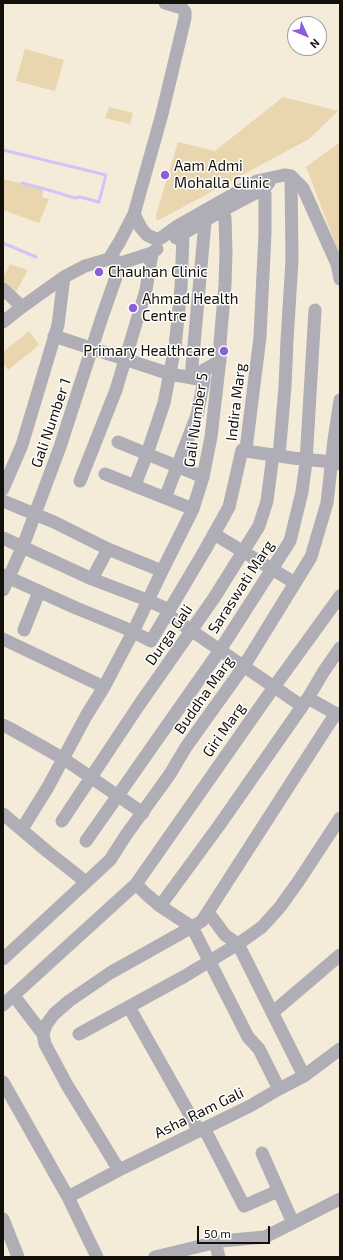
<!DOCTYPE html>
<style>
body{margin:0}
#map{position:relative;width:343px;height:1260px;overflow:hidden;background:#f4ebd8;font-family:"Exo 2",sans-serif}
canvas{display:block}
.frame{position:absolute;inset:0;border:4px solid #131009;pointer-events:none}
.north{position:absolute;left:287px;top:16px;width:40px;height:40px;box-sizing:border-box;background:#fff;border:1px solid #a19f9d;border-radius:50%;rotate:134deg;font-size:11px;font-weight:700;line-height:16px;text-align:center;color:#131009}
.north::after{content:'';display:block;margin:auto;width:14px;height:18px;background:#8c5dd6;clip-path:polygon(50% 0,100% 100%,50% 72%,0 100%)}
.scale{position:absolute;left:197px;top:1226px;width:73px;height:18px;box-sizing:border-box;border:2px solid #131009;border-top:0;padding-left:5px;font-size:12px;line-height:14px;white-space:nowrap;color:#131009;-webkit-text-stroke:3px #fff;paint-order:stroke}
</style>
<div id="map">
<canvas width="343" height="1260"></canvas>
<div class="frame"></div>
<div class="north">N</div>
<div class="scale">50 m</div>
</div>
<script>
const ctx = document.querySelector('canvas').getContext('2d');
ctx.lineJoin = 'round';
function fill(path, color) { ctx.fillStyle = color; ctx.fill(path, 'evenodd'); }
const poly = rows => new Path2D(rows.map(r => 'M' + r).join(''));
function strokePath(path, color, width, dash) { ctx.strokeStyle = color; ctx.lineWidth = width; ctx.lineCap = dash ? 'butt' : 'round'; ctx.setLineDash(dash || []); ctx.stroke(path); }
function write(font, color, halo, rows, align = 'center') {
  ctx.font = font + ' "Exo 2",sans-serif'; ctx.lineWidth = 3; ctx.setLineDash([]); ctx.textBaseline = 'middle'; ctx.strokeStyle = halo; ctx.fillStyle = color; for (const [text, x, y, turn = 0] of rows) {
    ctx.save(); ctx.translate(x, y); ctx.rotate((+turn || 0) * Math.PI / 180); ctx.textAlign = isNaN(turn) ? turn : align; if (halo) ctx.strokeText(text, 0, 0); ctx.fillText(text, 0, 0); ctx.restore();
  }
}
const green = poly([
 [25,49,64,60,55,91,16,81],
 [283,97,338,111,309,139,157,221,156,215,178,142,215,151],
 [109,107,133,113,130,124,105,118],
 [340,142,340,256,306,167],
 [3,179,44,189,42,197,49,199,39,223,3,210],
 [10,264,28,270,16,292,3,281,3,278],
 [29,331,39,345,8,370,3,363,3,352]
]);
const stream = poly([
 [3,150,106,175,99,202,80,197,75,198,45,189,22,183],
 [3,243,36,257]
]);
const minor = poly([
 [134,214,141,228,147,235,156,239,161,238,176,227,257,181,284,175,291,176,303,188,337,264,340,279],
 [176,238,223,210,263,189,269,183],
 [109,259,120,241,134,214,162,114,185,18,185,12,182,8,165,3],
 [114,260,121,263,152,253,157,249],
 [3,289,22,307],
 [3,322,22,307,64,277,85,266,109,259],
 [54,336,170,374,204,380],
 [191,378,205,222],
 [118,442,203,477],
 [246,451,293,458,332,462,340,464],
 [279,456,285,387,287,341,292,260,291,176],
 [105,474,193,509],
 [80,481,116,390,146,290,152,253],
 [135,485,147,454,164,403,175,347,181,288,183,235],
 [3,489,22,445,58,325,64,277],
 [165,498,197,415,204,380,204,370,220,361],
 [3,501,54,522,108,549,162,571],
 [214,534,295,583],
 [3,538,92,579,147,600,169,610],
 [3,575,76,608,125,628,151,641,205,550,229,507,242,450,246,451,246,449,260,337,265,233,265,194,263,189],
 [92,579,108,549],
 [3,590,23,546,60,447,102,317,121,263],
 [167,614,302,706],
 [24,630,39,592],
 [3,639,104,687],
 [308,698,324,671,340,648],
 [3,725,11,729,64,759,143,813],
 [3,814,48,852,86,882],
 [62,821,139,705,214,598,259,526,267,501,273,455],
 [22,829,48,787,86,716,104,687,133,632,162,571,193,509,203,477,211,437,221,350,220,343,225,285,226,251,225,218,220,202],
 [86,841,220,650,290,541,302,492,306,462,315,310],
 [136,884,146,894,160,906,192,927,248,1037,259,1049,279,1089],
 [160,906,218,827,308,698,340,716],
 [208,912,225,935,238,944,304,1076],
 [3,959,110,860,126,835,170,774,186,747,244,666,311,557,327,503,334,440,340,400],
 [14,996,43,1034],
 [3,1005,136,884,274,687,340,596],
 [129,1007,199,1131],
 [272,1013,340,955],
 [79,1034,185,976,238,944,262,927,280,907,298,882,340,818],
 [3,1082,68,1197,97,1257],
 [204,1128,244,1206,278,1191],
 [262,1153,293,1223],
 [119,1170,67,1085,45,1044,43,1034,46,1025,54,1014,69,1001,110,973,192,927,202,921,336,713],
 [68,1197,119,1170,250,1106,279,1089,304,1076,340,1049],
 [3,1219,18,1257],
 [215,1242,219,1257],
 [155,1257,221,1241,265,1237,340,1199]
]);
const markers = [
 [165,175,5,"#8c5dd6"],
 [99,272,5,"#8c5dd6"],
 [133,308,5,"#8c5dd6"],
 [224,351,5,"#8c5dd6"]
];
const poiNames = [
 ["Aam Admi",174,166],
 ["Mohalla Clinic",174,183],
 ["Chauhan Clinic",108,272],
 ["Ahmad Health",142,299],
 ["Centre",142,316],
 ["Primary Healthcare",215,351,"right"]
];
const streetNames = [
 ["Indira Marg",236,402,-83],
 ["Gali Number 5",196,420,-82],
 ["Gali Number 1",51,423,-71],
 ["Saraswati Marg",241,587,-57],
 ["Durga Gali",169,635,-55],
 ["Buddha Marg",204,695,-55],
 ["Giri Marg",224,730,-55],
 ["Asha Ram Gali",199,1113,-26]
];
fill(green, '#e9d5ae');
strokePath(stream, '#d3c4f7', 3);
strokePath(minor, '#afadb5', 13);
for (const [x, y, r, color] of markers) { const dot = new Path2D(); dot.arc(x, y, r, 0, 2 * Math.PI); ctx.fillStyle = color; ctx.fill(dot); strokePath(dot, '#fff', 1.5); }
write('15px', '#131009', '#fff', poiNames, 'left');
write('15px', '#131009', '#fff', streetNames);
</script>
